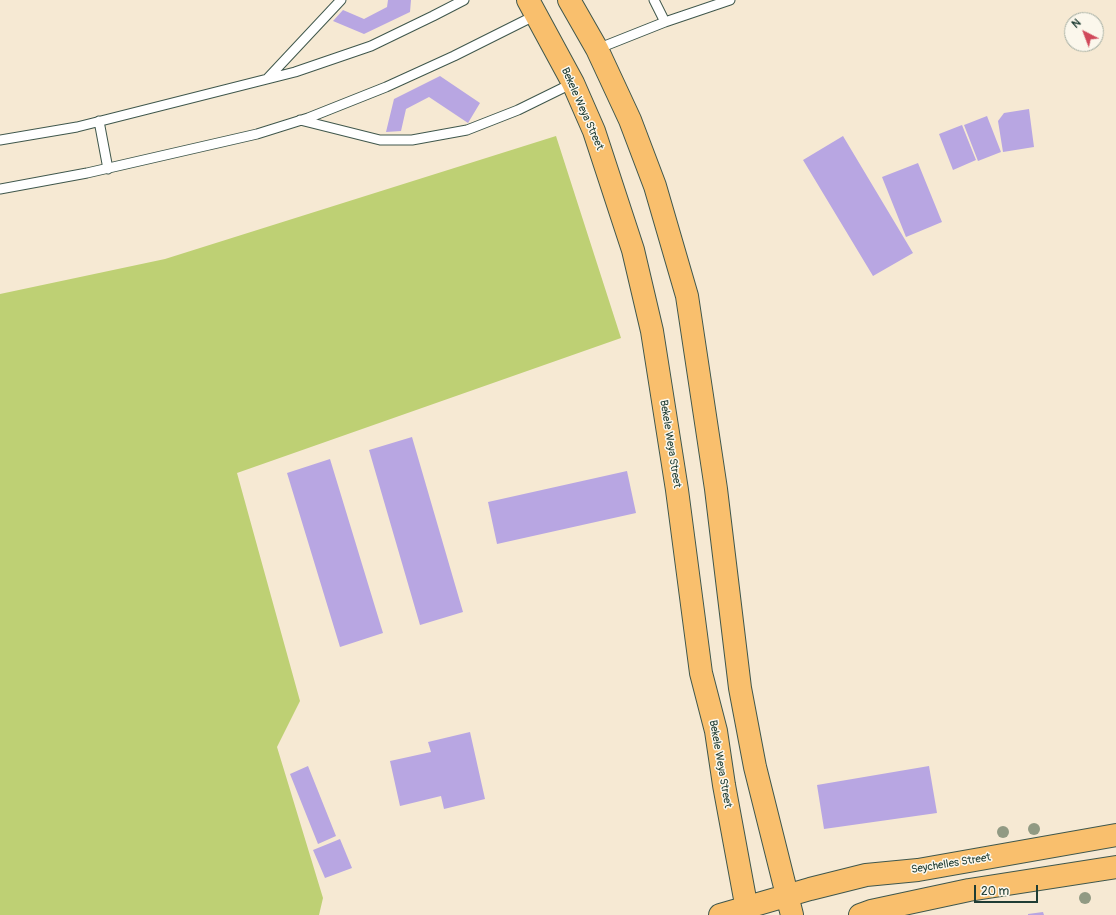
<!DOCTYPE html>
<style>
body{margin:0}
#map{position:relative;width:1116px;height:915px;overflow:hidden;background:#f6e9d3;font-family:Pangolin,sans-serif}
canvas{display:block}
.north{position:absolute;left:1064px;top:12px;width:40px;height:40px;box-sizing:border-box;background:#fbf7ec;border:1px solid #a3ada2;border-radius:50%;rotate:318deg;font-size:11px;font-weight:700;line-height:16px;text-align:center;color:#1f3d34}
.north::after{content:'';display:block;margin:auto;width:14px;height:18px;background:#d1495b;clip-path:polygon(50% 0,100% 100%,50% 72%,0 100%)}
.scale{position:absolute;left:974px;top:885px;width:64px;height:18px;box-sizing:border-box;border:2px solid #1f3d34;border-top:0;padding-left:5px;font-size:12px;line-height:14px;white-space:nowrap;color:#1f3d34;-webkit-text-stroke:3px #fbf7ec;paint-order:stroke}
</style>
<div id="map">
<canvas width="1116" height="915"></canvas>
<div class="north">N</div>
<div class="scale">20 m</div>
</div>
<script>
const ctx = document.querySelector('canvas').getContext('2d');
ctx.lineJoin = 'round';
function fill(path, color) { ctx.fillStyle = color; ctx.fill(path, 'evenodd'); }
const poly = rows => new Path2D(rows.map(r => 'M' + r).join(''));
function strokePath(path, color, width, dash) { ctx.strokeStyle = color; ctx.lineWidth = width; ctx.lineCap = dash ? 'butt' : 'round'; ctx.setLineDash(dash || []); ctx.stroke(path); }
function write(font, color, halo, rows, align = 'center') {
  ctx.font = font + ' Pangolin,sans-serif'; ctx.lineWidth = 3; ctx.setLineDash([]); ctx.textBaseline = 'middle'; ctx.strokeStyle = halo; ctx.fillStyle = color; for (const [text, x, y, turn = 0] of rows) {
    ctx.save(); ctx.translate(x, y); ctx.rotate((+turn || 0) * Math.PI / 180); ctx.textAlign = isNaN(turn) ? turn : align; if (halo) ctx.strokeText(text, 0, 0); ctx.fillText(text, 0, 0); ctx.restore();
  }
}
const green = poly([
 [556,136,621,338,237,473,300,701,277,747,323,898,319,915,0,915,0,294,165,259]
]);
const building = poly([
 [388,0,411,0,410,12,364,34,333,21,343,10,364,19,387,7],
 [440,76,480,103,468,123,429,97,406,109,401,131,386,132,394,99],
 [1029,109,1034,147,1003,152,998,121,1004,113],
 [987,116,1001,152,978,161,964,125],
 [962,125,976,160,953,170,939,134],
 [843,136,913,253,873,276,803,160],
 [918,163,942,222,906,237,882,177],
 [412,437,463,612,420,625,369,450],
 [330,459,383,633,340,647,287,473],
 [627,471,636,513,497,544,488,502],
 [470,732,485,799,444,809,441,796,400,806,390,761,431,752,428,742],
 [308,766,336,836,318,844,290,774],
 [929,766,937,813,824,829,817,785],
 [340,839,352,868,325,878,313,850],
 [1043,912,1044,915,1028,915,1028,914]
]);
const service = poly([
 [665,22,730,0],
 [597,49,665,22,654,0],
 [267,79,341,0],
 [300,120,380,140,412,140,467,130,518,110,573,83],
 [99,121,108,169],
 [0,140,77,127,295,72,371,46,433,16,464,0],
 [0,189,87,173,257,134,308,118,386,87,454,56,536,15]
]);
const primary = poly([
 [528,0,573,83,594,131,633,250,652,331,677,490,701,673,716,731,724,785,748,915],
 [569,0,597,49,630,120,655,186,687,296,716,489,740,688,755,767,792,915],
 [720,915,810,889,866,875,918,870,1116,835],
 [860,915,871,911,969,890,1116,867]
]);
const trees = [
 [1034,829],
 [1003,832],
 [1085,898]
];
const streetNames = [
 ["Bekele Weya Street",582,109,66],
 ["Bekele Weya Street",670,444,81],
 ["Bekele Weya Street",720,764,80],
 ["Seychelles Street",951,864,-9]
];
fill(green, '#bed074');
fill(building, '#b8a6e2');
strokePath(service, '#3f574c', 11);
strokePath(primary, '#3f574c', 24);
strokePath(service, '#fff', 9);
strokePath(primary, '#f9bf6d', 22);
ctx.fillStyle = '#919a83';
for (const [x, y] of trees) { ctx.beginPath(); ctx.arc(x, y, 6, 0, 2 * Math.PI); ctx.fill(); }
write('11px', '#1f3d34', '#fbf7ec', streetNames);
</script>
